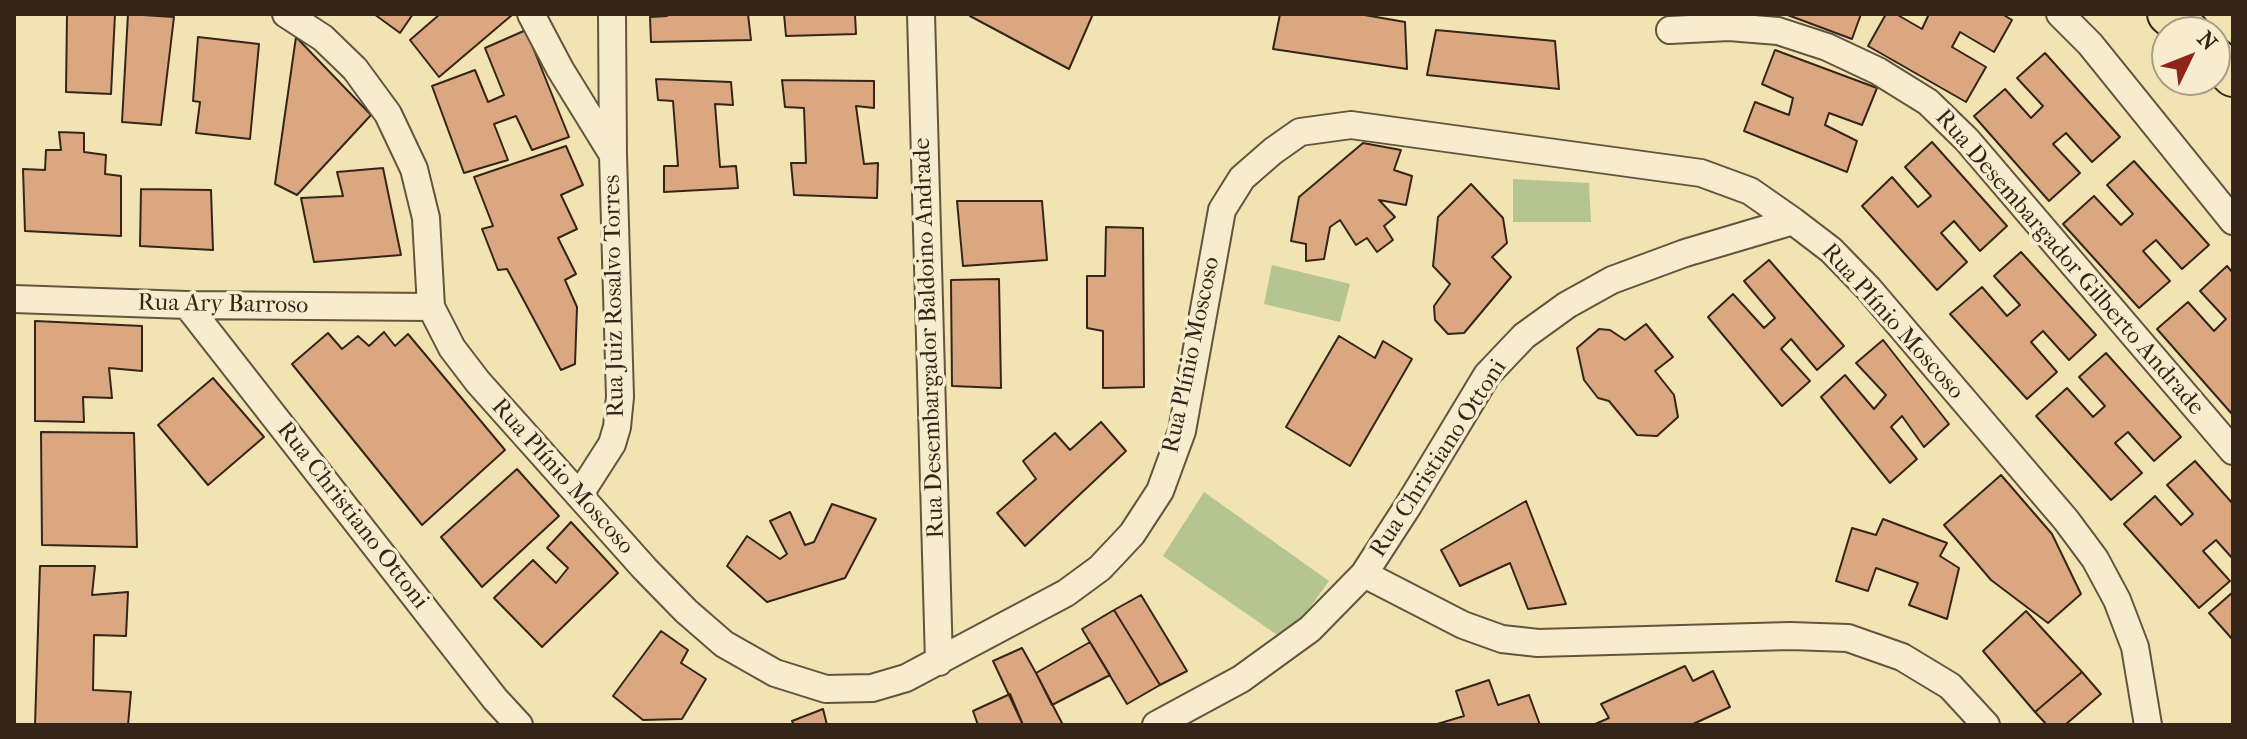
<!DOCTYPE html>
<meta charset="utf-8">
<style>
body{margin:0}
#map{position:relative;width:2247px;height:739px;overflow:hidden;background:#f2e3b3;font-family:"IM FELL French Canon",serif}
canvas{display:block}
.frame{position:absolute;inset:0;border:16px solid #352518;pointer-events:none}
.north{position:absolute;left:2151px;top:16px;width:80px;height:80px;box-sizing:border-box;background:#f7edce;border:2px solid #a99d85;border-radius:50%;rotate:47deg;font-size:22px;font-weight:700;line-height:32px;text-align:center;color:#352518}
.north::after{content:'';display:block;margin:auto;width:28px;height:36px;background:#8f2418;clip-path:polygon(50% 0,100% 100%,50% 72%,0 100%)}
</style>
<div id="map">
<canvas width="2247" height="739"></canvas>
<div class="frame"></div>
<div class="north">N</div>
</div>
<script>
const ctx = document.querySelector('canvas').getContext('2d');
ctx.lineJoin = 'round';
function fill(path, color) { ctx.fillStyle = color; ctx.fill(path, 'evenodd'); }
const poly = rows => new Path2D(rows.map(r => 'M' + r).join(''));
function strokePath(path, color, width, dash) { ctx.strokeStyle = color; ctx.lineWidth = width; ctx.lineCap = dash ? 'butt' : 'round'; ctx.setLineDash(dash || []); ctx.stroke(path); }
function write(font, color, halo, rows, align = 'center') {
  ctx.font = font + ' "IM FELL French Canon",serif'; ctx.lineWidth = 7; ctx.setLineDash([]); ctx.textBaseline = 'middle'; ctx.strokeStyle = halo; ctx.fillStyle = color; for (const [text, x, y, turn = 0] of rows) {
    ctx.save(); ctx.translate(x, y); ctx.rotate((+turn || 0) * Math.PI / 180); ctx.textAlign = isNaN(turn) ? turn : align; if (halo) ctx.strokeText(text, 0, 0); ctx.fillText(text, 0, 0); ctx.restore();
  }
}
const green = poly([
 [1513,179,1589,183,1591,222,1513,222],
 [1272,265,1350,284,1340,322,1264,304],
 [1204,492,1329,581,1286,641,1163,556]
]);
const building = poly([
 [67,14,115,14,111,94,66,92,67,14],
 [128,14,174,17,161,125,122,122,128,14],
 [374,14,413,14,400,33,374,14],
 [440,14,511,14,512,15,439,77,410,40,440,14],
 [667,14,748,14,751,40,651,42,650,17,667,16,667,14],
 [784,14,855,14,856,34,786,36,784,14],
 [971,14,1093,14,1069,69,970,16,971,14],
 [1280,14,1359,14,1405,22,1407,69,1273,49,1280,14],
 [1785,14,1861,14,1852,39,1785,14],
 [1886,14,1896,14,1922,29,1929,14,2002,14,2012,20,1994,52,1960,32,1952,47,1986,67,1966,102,1868,46,1886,14],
 [526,30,569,137,532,150,516,116,494,124,508,160,464,173,432,86,475,70,488,102,504,95,485,48,526,30],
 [1436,30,1555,41,1559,89,1427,75,1436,30],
 [198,37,259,44,250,139,196,133,200,102,193,101,198,37],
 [296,37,371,115,297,195,275,184,296,37],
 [1775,50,1877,88,1862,125,1829,113,1825,125,1857,141,1847,172,1744,131,1755,102,1789,115,1793,98,1762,84,1775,50],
 [2045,53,2120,137,2092,162,2066,133,2053,144,2080,173,2049,201,1974,116,2005,89,2031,118,2043,106,2017,78,2045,53],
 [656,79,731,82,733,105,715,104,720,167,736,166,738,188,664,192,664,166,678,166,673,101,658,100,656,79],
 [782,80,874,81,874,108,856,106,864,164,878,163,877,198,794,195,791,163,806,163,804,108,785,107,782,80],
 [59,132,84,133,84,152,106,155,105,174,121,176,121,236,25,231,23,169,45,170,46,150,61,150,59,132],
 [1932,142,2007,226,1980,251,1954,221,1941,233,1967,262,1937,290,1862,206,1892,177,1918,207,1931,196,1905,167,1932,142],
 [1363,143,1401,150,1394,170,1412,176,1406,205,1379,200,1395,217,1384,226,1393,240,1377,252,1367,238,1356,245,1340,220,1330,227,1324,259,1306,261,1306,244,1291,241,1299,197,1363,143],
 [566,146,583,185,561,195,577,229,558,238,576,274,565,280,577,307,575,364,561,370,507,269,498,270,482,229,493,226,474,177,566,146],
 [2134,161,2209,245,2182,269,2156,240,2143,251,2170,281,2139,308,2063,224,2094,196,2121,225,2133,214,2107,185,2134,161],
 [383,168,401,255,314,262,301,198,343,196,337,172,383,168],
 [1471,184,1503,218,1507,243,1492,257,1511,277,1464,333,1448,334,1435,320,1434,306,1450,284,1433,266,1438,217,1471,184],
 [141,189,211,190,213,250,140,246,141,189],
 [957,201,1042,201,1047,260,963,266,957,201],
 [1106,227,1143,228,1144,387,1103,388,1103,331,1087,328,1087,276,1105,276,1106,227],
 [2021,252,2096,335,2069,360,2043,331,2031,342,2057,372,2027,399,1950,314,1982,287,2007,316,2020,305,1994,276,2021,252],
 [1769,260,1844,346,1817,370,1791,339,1781,349,1810,381,1782,406,1708,317,1733,294,1764,328,1775,318,1744,281,1769,260],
 [2227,266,2233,273,2232,414,2157,329,2188,302,2214,331,2226,319,2200,291,2227,266],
 [999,279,1001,388,952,386,951,280,999,279],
 [35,321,142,326,142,371,109,368,112,398,83,397,84,422,35,421,35,321],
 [1646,324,1673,357,1655,371,1674,395,1678,417,1657,436,1637,435,1609,401,1598,398,1584,380,1577,348,1599,329,1610,330,1625,340,1646,324],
 [384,332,395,346,408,334,505,450,422,525,292,364,328,333,342,349,358,336,369,346,384,332],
 [1339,336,1375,358,1383,341,1412,359,1350,466,1286,427,1339,336],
 [1883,340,1949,424,1924,447,1902,416,1891,427,1917,459,1890,483,1821,397,1845,375,1874,409,1886,395,1856,363,1883,340],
 [2106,353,2181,437,2154,461,2128,432,2115,443,2142,473,2111,500,2036,416,2067,388,2093,417,2105,406,2079,377,2106,353],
 [213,378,264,437,208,485,158,425,213,378],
 [1101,422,1126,451,1025,546,997,513,1036,479,1023,461,1055,433,1070,450,1101,422],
 [41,432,134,433,137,547,42,545,41,432],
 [2195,461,2233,504,2233,559,2216,540,2203,551,2230,581,2199,608,2124,524,2155,496,2181,525,2193,514,2167,485,2195,461],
 [517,469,559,516,482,587,441,537,517,469],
 [2001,475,2052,534,2081,594,2048,623,1991,580,1944,525,2001,475],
 [1526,501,1566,604,1528,609,1510,563,1460,586,1441,550,1526,501],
 [832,504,876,519,845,578,767,602,727,566,747,536,780,559,787,554,770,521,790,512,805,545,814,542,832,504],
 [1883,519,1947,543,1940,556,1959,568,1947,619,1909,605,1918,583,1876,568,1868,591,1836,581,1852,528,1876,535,1883,519],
 [571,522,618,573,542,647,494,598,533,560,556,583,568,568,547,548,571,522],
 [40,566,95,566,92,595,128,592,126,636,94,635,93,690,131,692,128,725,35,725,40,566],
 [2233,592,2233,640,2209,613,2233,592],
 [1141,595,1187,671,1160,685,1114,610,1141,595],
 [1114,610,1160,685,1127,704,1082,629,1114,610],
 [2026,611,2082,672,2035,712,1983,651,2026,611],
 [661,631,688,650,681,663,706,679,682,719,643,720,613,696,661,631],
 [1090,642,1110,675,1052,705,1036,673,1090,642],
 [1022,648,1036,673,1063,725,1023,725,993,661,1022,648],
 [1685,666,1693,681,1713,671,1730,707,1691,725,1593,725,1609,718,1601,704,1685,666],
 [2082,672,2101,694,2065,725,2047,725,2035,712,2082,672],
 [1489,680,1498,705,1529,695,1540,725,1434,725,1464,716,1456,691,1489,680],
 [1010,694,1023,725,978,725,973,711,1010,694],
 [823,709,827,725,794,725,792,721,823,709]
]);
const street = poly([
 [286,14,323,38,355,69,388,114,414,169,426,218,431,307,452,348,478,382,645,569,686,611,724,644,775,673,826,689,872,688,906,678,1066,593,1100,568,1132,534,1160,491,1182,431,1222,210,1242,178,1273,151,1300,132,1351,125,1701,173,1750,191,1793,221,1831,250,1868,288,2066,520,2095,559,2117,600,2135,647,2148,725],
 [531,14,560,69,613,155],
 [921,14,939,662],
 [2060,14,2090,44,2233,221],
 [1670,30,1729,27,1778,31,1827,47,1878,71,1928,102,1967,140,2233,451],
 [14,299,187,305,431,307],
 [187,305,495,699,519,725],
 [580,494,612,444,617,427,620,397,613,155,612,14],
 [1364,574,1463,625,1502,639,1538,643,1790,636,1848,638,1902,657,1950,686,1986,725],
 [1156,725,1241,679,1310,629,1364,574,1408,506,1487,375,1524,336,1567,305,1612,280,1685,253,1793,221]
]);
const primary = poly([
 [2168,14,2189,32],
 [2215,58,2233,76]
]);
const streetNames = [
 ["Rua Desembargador Gilberto Andrade",2069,263,49],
 ["Rua Juiz Rosalvo Torres",615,296,-91],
 ["Rua Ary Barroso",223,305,1],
 ["Rua Plínio Moscoso",1892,322,48],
 ["Rua Desembargador Baldoino Andrade",930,338,-92],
 ["Rua Plínio Moscoso",1192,355,-78],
 ["Rua Christiano Ottoni",1439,459,-57],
 ["Rua Plínio Moscoso",562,477,48],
 ["Rua Christiano Ottoni",352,516,52]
];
fill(green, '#b4c591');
fill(building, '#dba781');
strokePath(building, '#352518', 2);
strokePath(street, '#64543f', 30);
strokePath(primary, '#352518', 44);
strokePath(street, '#f7edce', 26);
strokePath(primary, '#f2e3b3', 40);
write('24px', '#352518', '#f7edce', streetNames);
</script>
